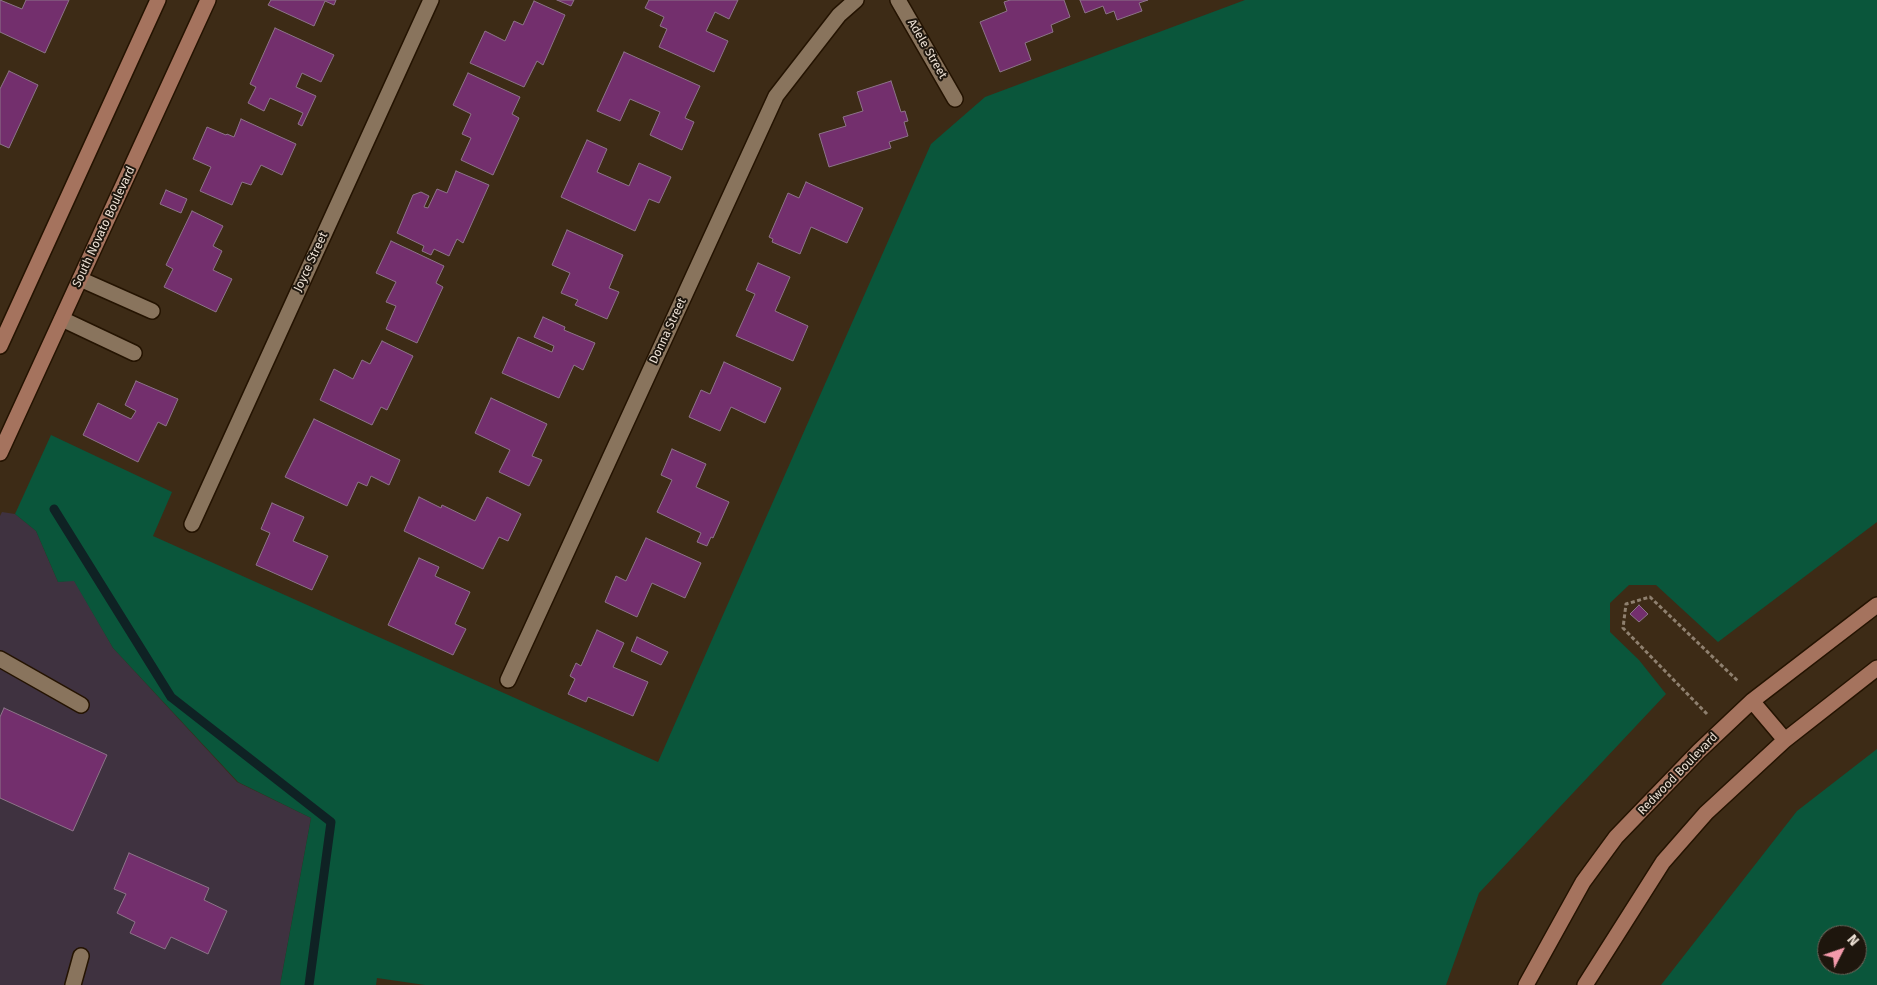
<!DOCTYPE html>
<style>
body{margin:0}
#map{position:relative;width:1877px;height:985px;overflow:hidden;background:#3d2b16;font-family:"Fira Sans",sans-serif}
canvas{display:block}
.north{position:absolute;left:1817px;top:925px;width:50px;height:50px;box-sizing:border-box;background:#1e160d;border:1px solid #71685d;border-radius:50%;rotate:49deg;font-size:14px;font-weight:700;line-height:20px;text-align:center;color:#eee2d6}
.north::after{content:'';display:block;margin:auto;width:18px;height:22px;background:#f39aab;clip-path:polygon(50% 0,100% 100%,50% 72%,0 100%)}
</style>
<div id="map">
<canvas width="1877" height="985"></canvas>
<div class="north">N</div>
</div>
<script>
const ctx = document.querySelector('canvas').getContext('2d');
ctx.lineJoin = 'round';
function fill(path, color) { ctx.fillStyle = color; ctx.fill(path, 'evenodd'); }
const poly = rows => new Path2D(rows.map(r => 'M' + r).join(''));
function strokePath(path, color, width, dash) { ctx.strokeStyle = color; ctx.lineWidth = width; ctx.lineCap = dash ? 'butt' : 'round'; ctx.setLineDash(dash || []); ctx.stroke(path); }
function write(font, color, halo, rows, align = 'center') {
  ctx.font = font + ' "Fira Sans",sans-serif'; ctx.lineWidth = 4; ctx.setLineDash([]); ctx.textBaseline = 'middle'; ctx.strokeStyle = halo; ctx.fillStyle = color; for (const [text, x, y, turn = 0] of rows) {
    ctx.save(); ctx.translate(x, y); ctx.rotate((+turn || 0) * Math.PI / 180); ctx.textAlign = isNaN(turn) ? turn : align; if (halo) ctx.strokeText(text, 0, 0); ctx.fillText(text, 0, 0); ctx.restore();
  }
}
const commercial = poly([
 [2,512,15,514,36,531,58,582,74,580,113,648,237,782,311,818,280,985,0,985,0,516]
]);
const green = poly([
 [1245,0,1877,0,1877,522,1718,642,1656,585,1629,585,1610,603,1610,632,1639,660,1666,694,1479,893,1446,985,425,985,377,978,376,985,280,985,311,818,238,782,113,648,74,581,58,582,36,531,15,514,51,435,172,492,153,536,658,762,931,144,985,97],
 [1877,749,1877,985,1661,985,1797,811],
 [1827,935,1857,935,1857,965,1827,965]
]);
const stream = poly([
 [54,509,171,697,331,822,309,985]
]);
const building = poly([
 [0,0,22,9,26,0,69,0,45,53,0,32,0,0],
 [271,0,336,0,334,5,325,1,314,26,268,5,271,0],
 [557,0,574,0,571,6,557,0],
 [649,0,738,0,729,19,715,12,706,31,728,41,714,72,659,47,667,29,660,26,664,17,645,8,649,0],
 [1010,0,1064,0,1070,17,1051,25,1053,32,1025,43,1031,60,1000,72,980,22,1007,11,1004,2,1010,0],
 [1080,0,1148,0,1139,3,1142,11,1117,20,1114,11,1106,14,1103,6,1085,13,1080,0],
 [534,1,565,15,543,65,537,61,524,87,470,63,485,31,505,41,514,21,523,25,534,1],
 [275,28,334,55,321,82,302,73,296,87,316,96,302,126,298,124,303,113,270,98,264,111,248,103,256,87,250,84,275,28],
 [624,52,700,86,685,118,694,122,682,150,650,135,660,112,630,99,620,121,597,111,624,52],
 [9,71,38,85,9,148,0,144,0,89,9,71],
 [468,73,520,97,512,114,519,118,493,175,461,160,471,138,462,134,471,114,453,105,468,73],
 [891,81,901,112,905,111,908,121,904,122,908,136,889,142,891,148,829,167,819,134,846,126,843,117,863,111,857,92,891,81],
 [241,119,296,144,282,175,261,165,251,185,242,182,232,205,200,191,211,167,193,159,207,127,226,135,227,134,234,137,241,119],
 [587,140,607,149,597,172,629,186,639,163,671,177,659,203,649,199,635,231,561,197,587,140],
 [456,171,489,185,463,243,457,239,449,256,434,249,431,255,422,251,424,246,397,233,413,195,421,192,429,196,424,207,428,208,437,189,447,193,456,171],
 [806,182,863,208,847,243,811,227,800,254,772,242,773,239,769,237,788,193,799,198,806,182],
 [166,190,187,199,181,213,160,204,166,190],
 [192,211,223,226,213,246,222,251,213,270,232,279,216,312,164,287,173,269,166,265,192,211],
 [567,230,623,255,609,288,619,292,607,319,575,305,578,300,561,293,570,273,552,265,567,230],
 [391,241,444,266,436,283,443,287,417,343,386,329,396,306,386,302,396,282,376,273,391,241],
 [758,263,790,277,775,311,808,326,793,361,736,336,755,294,746,290,758,263],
 [543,317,565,327,564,330,595,343,583,370,574,365,559,398,502,373,518,337,552,352,554,346,534,337,543,317],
 [382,341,413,356,387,410,381,407,372,425,320,400,334,369,353,379,362,360,370,364,382,341],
 [724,362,781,388,765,423,731,407,720,431,689,417,701,390,710,394,724,362],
 [136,381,178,399,166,426,158,422,138,462,83,435,98,403,131,419,136,411,125,405,136,381],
 [491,398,547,424,532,456,542,460,529,486,499,472,510,450,475,433,491,398],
 [314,419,400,460,389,485,371,476,367,486,358,482,347,506,285,477,314,419],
 [672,449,706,464,696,487,729,502,713,538,711,537,707,546,697,542,701,533,657,512,672,480,661,475,672,449],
 [419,497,441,508,442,505,475,521,487,497,521,514,508,541,499,537,483,569,404,531,419,497],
 [272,503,304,517,293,541,328,556,312,590,256,565,270,533,261,529,272,503],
 [646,538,701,563,685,598,652,583,637,617,605,602,616,576,626,581,646,538],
 [419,558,439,567,435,576,470,592,455,624,466,629,453,655,388,625,419,558],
 [1639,605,1648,614,1639,622,1630,614,1639,605],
 [597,630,624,643,613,667,648,682,633,716,588,697,586,702,568,694,575,679,570,676,576,663,581,666,597,630],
 [637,637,668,652,661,665,631,651,637,637],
 [4,708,107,755,73,831,0,798,0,717,4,708],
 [129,853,209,888,204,900,227,911,208,954,171,937,165,949,130,933,135,922,117,913,126,894,114,889,129,853]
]);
const path = poly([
 [1707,714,1623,628,1626,604,1650,597,1739,682]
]);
const lane = poly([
 [80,279,152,311],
 [62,319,134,353],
 [0,659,81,705],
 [73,985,81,956]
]);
const street = poly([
 [898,0,955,99],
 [192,524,431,0],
 [508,680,776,96,839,15,856,0]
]);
const secondary = poly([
 [0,346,158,0],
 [0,453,208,0],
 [1752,701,1785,740],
 [1526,985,1583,882,1616,837,1699,751,1752,701,1877,605],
 [1585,985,1663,862,1706,813,1785,740,1877,668]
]);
const streetNames = [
 ["Adele Street",927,49,60],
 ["South Novato Boulevard",104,227,-65],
 ["Joyce Street",311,262,-65],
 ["Donna Street",668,331,-65],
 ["Redwood Boulevard",1678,774,-46]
];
fill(commercial, '#3f3240');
fill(green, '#0a563b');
strokePath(stream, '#0f2224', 9);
fill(building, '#732f6d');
strokePath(building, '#8d7489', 1);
strokePath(lane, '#241301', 18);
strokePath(street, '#241301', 18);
strokePath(secondary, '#241301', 18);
strokePath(path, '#8f806f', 3, [4, 2.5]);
strokePath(lane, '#89745d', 15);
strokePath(street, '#89745d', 15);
strokePath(secondary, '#a5735e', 15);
write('12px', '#eee2d6', '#1e160d', streetNames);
</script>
